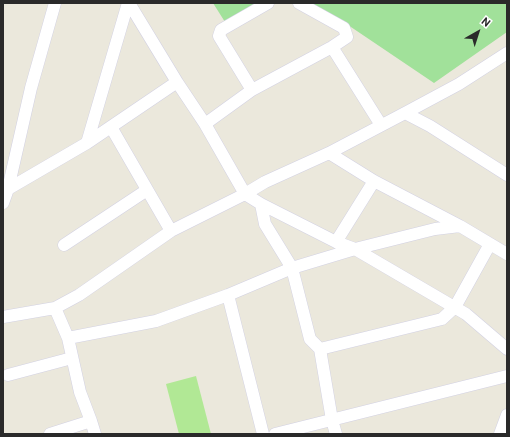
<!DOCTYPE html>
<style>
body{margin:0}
#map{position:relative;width:510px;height:437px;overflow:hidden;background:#ebe8dc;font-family:Overpass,sans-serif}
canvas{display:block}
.frame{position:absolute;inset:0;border:4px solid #2a2a2a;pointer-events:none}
.north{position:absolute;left:458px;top:12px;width:40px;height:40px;-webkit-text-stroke:3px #fff;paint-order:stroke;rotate:39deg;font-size:11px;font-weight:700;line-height:16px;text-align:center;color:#2a2a2a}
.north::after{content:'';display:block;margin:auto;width:14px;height:18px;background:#2a2a2a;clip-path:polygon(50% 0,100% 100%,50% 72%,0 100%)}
</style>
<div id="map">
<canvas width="510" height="437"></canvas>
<div class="frame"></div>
<div class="north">N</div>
</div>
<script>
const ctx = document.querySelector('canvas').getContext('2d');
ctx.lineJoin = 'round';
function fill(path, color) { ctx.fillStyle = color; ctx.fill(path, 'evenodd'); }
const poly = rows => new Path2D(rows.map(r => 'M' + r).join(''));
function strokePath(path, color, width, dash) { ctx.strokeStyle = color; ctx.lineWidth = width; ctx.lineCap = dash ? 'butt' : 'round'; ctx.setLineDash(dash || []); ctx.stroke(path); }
const green = poly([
 [213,3,259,3,225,22],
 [308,3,507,3,507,32,434,83,348,25]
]);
const pitch = poly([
 [196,376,211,434,179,434,166,384]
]);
const minor = poly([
 [332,47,381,125],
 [252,90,219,36,221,30,268,3],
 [405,113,430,126,507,175],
 [205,124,252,90,332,47,347,37,344,28,299,3],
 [111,127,171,231],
 [87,143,128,3],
 [329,153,374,181,460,226,507,254],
 [8,189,87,143,177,82,129,3],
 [3,203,8,189,31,88,55,3],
 [261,204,336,242,355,249,466,314,507,349],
 [336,242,374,181],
 [64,245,147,190],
 [228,295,263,434],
 [55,308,68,338,80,392,91,421],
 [3,317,55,308,79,295,171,231,245,194,205,124,177,82],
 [68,338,156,321,228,295,292,268,355,249,435,229,460,226],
 [320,349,442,319,455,307,490,244],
 [8,375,72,358],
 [50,434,91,421,95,434],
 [275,434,507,376],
 [336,434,332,420,320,349,310,339,292,268,265,224,261,204,245,194,265,182,329,153,405,113,459,84,507,53],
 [500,434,507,415]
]);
fill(green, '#a1e19a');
fill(pitch, '#b1e895');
strokePath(minor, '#d2d1e2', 13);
strokePath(minor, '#fff', 12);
</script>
